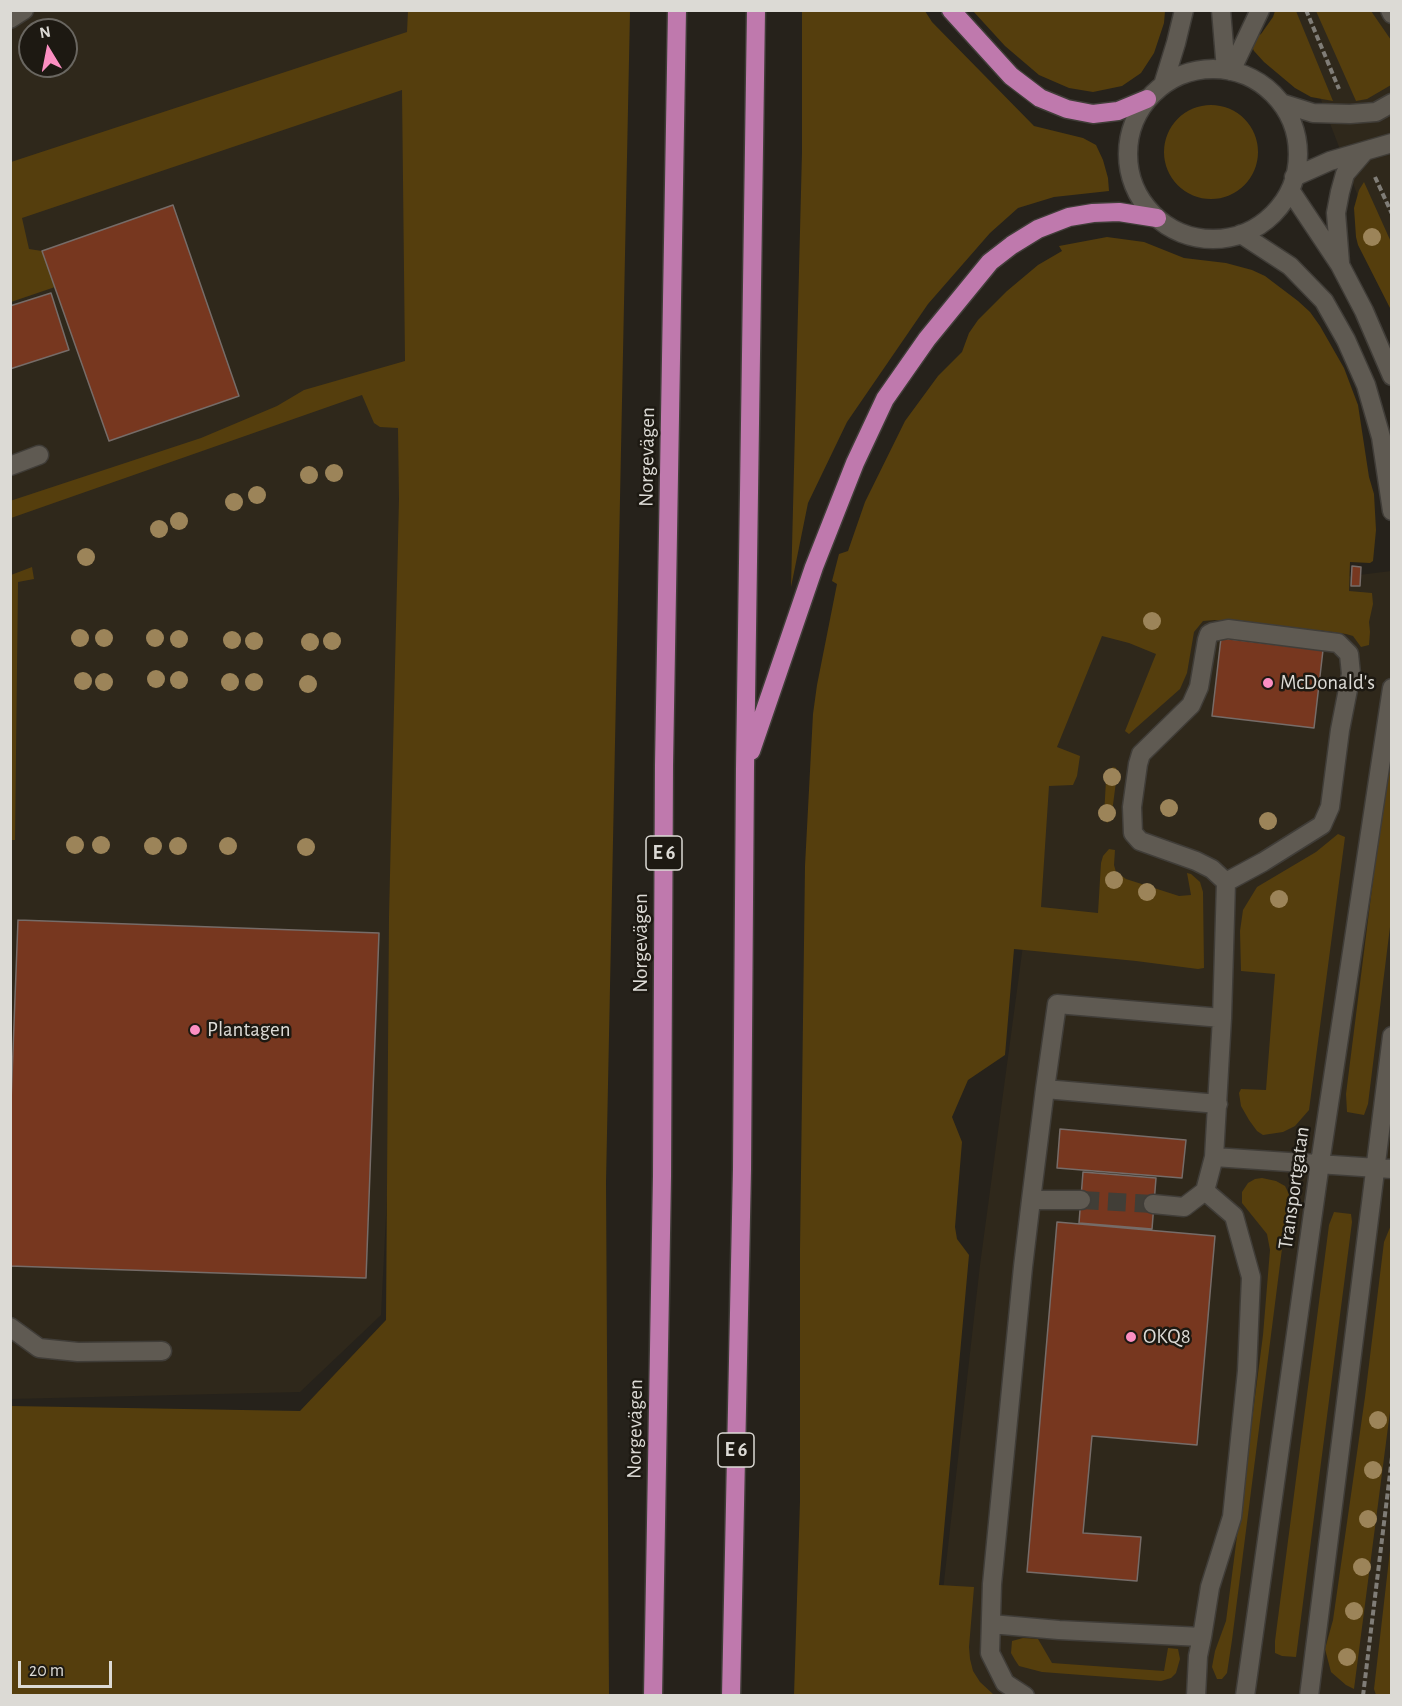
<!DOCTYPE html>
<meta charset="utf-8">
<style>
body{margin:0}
#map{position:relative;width:1402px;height:1706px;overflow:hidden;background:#26221b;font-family:"Alegreya Sans",sans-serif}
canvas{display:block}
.frame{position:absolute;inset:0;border:12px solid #dcdad5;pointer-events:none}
.north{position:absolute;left:18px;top:18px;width:60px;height:60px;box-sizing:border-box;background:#1d1912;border:2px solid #696660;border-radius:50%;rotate:350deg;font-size:16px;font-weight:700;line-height:24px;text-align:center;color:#dcdad5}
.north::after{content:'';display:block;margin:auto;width:21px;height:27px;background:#fc8fc2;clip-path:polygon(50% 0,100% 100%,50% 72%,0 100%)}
.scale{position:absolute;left:18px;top:1661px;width:94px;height:27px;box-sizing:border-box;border:3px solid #dcdad5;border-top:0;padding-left:8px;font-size:18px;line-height:21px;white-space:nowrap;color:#dcdad5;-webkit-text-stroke:4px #1d1912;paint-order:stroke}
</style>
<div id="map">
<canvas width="1402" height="1706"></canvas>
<div class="frame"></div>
<div class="north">N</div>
<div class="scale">20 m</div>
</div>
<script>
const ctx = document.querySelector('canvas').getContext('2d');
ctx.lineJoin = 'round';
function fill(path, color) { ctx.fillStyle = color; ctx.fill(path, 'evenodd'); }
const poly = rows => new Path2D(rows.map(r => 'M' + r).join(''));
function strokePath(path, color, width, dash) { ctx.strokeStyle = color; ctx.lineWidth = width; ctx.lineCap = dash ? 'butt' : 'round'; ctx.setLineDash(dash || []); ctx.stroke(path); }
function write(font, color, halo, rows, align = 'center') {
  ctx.font = font + ' "Alegreya Sans",sans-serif'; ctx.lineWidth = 5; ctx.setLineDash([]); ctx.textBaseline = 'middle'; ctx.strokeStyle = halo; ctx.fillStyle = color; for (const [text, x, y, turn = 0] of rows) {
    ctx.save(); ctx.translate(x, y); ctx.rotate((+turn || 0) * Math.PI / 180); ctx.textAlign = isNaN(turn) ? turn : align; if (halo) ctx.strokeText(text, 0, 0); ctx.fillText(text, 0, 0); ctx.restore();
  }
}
const built = poly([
 [10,11,434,11,405,840,381,1315,300,1392,11,1399],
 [30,30,66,30,66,66,30,66],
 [1287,11,1391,11,1391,290,1367,220],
 [1391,571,1391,1695,931,1696,980,1265,1068,611]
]);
const green = poly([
 [408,11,630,11,606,1182,609,1695,11,1695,11,1406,300,1411,386,1320,389,916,399,499,398,428,380,427,374,423,362,395,11,518,10,501,201,438,277,406,304,390,405,361,402,90,22,218,29,249,42,251,55,287,11,302,11,162,407,32],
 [802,11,925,11,932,22,1034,126,1083,138,1096,145,1103,160,1108,178,1109,191,1054,197,1018,208,990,233,928,304,847,422,808,503,791,587,802,152],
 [973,11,1165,11,1164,23,1154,53,1141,73,1122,86,1093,92,1069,88,1039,75,1005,46],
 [1275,11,1296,11,1333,101,1311,97,1295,88,1264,62,1254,51,1249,41,1261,34,1273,17],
 [1316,11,1371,11,1391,40,1391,85,1367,99,1356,101],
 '1164 152a47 47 0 1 1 94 0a47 47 0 1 1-94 0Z',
 [1364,182,1391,242,1391,310,1358,245,1356,237,1354,208,1359,190],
 [1107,237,1144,242,1184,258,1226,263,1252,270,1265,276,1298,301,1310,312,1320,326,1344,368,1358,405,1369,477,1374,494,1376,530,1373,561,1370,563,1350,562,1349,591,1372,593,1373,604,1369,622,1370,632,1369,645,1361,647,1353,636,1346,634,1318,630,1309,632,1215,620,1203,621,1194,632,1187,673,1180,689,1129,734,1125,731,1156,654,1129,643,1102,636,1057,747,1080,756,1077,776,1073,785,1049,786,1041,907,1098,913,1101,863,1103,856,1109,849,1115,850,1114,865,1116,872,1126,879,1179,896,1191,895,1187,873,1191,874,1200,882,1203,892,1204,968,1198,969,1136,961,1014,949,1005,1055,968,1080,952,1117,962,1142,955,1227,957,1239,969,1255,939,1585,974,1587,969,1647,970,1659,973,1671,980,1682,994,1695,794,1696,800,1501,800,1248,805,866,813,714,817,685,837,584,832,581,839,554,848,551,865,502,905,421,938,376,962,352,969,333,978,320,1007,291,1038,265,1062,251,1059,246],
 [32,567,34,579,18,582,15,840,11,840,11,575],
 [1391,738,1391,919,1368,1104,1364,1115,1347,1112,1346,1094],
 [1113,767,1116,768,1117,774,1111,820,1107,823,1104,816,1106,780,1107,772],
 [1338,834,1345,837,1309,1110,1295,1126,1283,1132,1263,1135,1257,1131,1249,1120,1241,1106,1239,1093,1241,1089,1266,1090,1275,974,1241,971,1240,931,1243,910,1257,887,1316,852],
 [1262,1178,1276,1181,1285,1186,1289,1194,1232,1640,1227,1673,1222,1679,1217,1679,1212,1667,1215,1651,1226,1621,1263,1335,1270,1250,1267,1234,1242,1203,1242,1192,1248,1183,1255,1179],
 [1334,1212,1351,1214,1352,1222,1296,1657,1282,1656,1275,1653,1275,1641,1329,1225],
 [1391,1225,1391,1404,1354,1689,1346,1685,1331,1672,1325,1649,1333,1620,1365,1397,1384,1242],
 [1391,1542,1391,1695,1376,1695,1374,1689],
 [1023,1638,1038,1639,1052,1663,1164,1671,1168,1648,1178,1649,1180,1659,1176,1673,1171,1678,1161,1681,1042,1672,1019,1666,1015,1660,1011,1653,1012,1641]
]);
const building = poly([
 [173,205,239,396,109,441,42,251,173,205],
 [51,293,69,350,10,369,10,306,51,293],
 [1352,566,1361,567,1360,586,1351,586,1352,566],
 [1221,638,1323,650,1314,728,1212,716,1221,638],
 [18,920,379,933,366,1278,10,1266,10,1128,18,920],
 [1060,1129,1186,1140,1182,1178,1057,1168,1060,1129],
 [1083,1172,1156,1178,1152,1229,1079,1223,1083,1172],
 [1057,1222,1215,1236,1197,1445,1092,1436,1083,1533,1141,1537,1137,1581,1027,1572,1057,1222]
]);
const minorTunnel = poly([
 [1081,1200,1153,1204]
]);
const path = poly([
 [1306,10,1339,89],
 [1375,177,1392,214],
 [1363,1696,1392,1457]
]);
const minor = poly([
 [1221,10,1226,70],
 [1390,10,1392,14],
 [10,19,24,10],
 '1128 154a85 85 0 1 1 170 0a85 85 0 1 1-170 0Z',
 [1231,71,1260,10],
 [1163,85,1176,43,1184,10],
 [1281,103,1313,113,1350,114,1376,112,1392,103],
 [1294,177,1330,161,1392,143],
 [1290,190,1340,265,1364,311,1392,376],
 [1241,234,1290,266,1324,301,1346,340,1366,385,1381,437,1392,511],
 [1340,263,1336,213,1340,192,1345,174,1364,152],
 [10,466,39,455],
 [1045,1089,1057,1004,1222,1018],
 [1214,1157,1222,1018,1226,882,1212,869,1196,861,1140,841,1133,833,1132,807,1138,764,1141,754,1191,705,1199,687,1207,640,1209,634,1213,632,1228,629,1338,643,1349,654,1351,674,1340,730,1330,807,1322,825,1263,862,1226,882],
 [1031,1200,1045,1089,1218,1104],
 [1153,1204,1184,1207,1205,1191,1214,1157,1392,1169],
 [10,1327,39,1348,78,1352,162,1351],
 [991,1624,1059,1630,1202,1637,1198,1656,1196,1696],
 [1202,1637,1210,1587,1232,1517,1247,1371,1251,1277,1234,1216,1205,1191],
 [1025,1696,1005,1683,990,1653,992,1584,1023,1267,1031,1200,1081,1200],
 [1245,1696,1320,1163,1392,688],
 [1309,1696,1392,1036]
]);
const highway = poly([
 [951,10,1011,76,1040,98,1067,109,1093,114,1118,111,1147,99],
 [751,751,814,567,855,463,885,399,927,339,990,262,1012,245,1038,229,1069,217,1093,213,1119,212,1157,218],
 [653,1696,662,1176,664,765,677,10],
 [731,1696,742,1169,745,768,756,10]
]);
const trees = [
 [1372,237],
 [334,473],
 [309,475],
 [257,495],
 [234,502],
 [179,521],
 [159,529],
 [86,557],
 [1152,621],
 [80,638],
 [104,638],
 [155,638],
 [179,639],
 [232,640],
 [254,641],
 [332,641],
 [310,642],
 [156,679],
 [179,680],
 [83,681],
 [104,682],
 [230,682],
 [254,682],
 [308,684],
 [1112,777],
 [1169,808],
 [1107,813],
 [1268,821],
 [75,845],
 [101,845],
 [153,846],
 [178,846],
 [228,846],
 [306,847],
 [1114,880],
 [1147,892],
 [1279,899],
 [1378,1420],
 [1373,1470],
 [1368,1519],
 [1362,1567],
 [1354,1611],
 [1347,1657]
];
const markers = [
 [1268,683,6,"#fc8fc2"],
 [195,1030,6,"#fc8fc2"],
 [1131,1337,6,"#fc8fc2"]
];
const shields = [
 [664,853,36],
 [736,1450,36]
];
const shieldNames = [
 ["E 6",664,853],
 ["E 6",736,1450]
];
const streetNames = [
 ["Norgevägen",647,457,-89],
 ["Norgevägen",641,943,-90],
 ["Transportgatan",1294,1188,-82],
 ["Norgevägen",635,1429,-89]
];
const poiNames = [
 ["McDonald's",1280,683],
 ["Plantagen",207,1030],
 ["OKQ8",1143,1337]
];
fill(built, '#2f281b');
fill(green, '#553e0d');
fill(building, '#77371f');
strokePath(building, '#766c68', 1.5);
strokePath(minorTunnel, '#413e37', 18, [18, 9]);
strokePath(minor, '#403d38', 21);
strokePath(highway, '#403d38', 21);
strokePath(path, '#807d77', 4, [6, 3]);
strokePath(minor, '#5f5a52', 18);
strokePath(highway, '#bf79ad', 18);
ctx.fillStyle = '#9c8459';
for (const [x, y] of trees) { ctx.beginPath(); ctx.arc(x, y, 9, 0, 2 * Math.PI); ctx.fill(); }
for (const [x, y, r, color] of markers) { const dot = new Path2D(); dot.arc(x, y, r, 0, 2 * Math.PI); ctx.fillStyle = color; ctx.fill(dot); strokePath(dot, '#1d1912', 2); }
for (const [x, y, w] of shields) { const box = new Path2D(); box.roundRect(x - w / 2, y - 17, w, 34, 4.5); ctx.fillStyle = '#1d1912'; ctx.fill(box); strokePath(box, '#dcdad5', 1.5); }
write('bold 20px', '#dcdad5', null, shieldNames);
write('21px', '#dcdad5', '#1d1912', streetNames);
write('21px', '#dcdad5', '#1d1912', poiNames, 'left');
</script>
